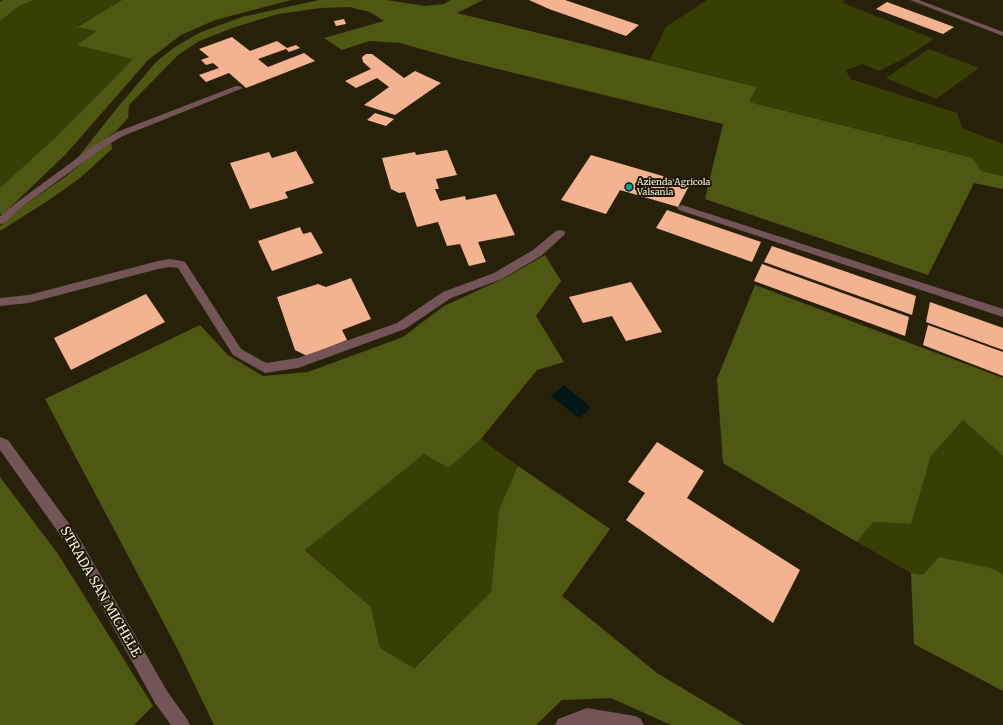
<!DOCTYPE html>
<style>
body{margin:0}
canvas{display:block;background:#28210a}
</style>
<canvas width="1003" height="725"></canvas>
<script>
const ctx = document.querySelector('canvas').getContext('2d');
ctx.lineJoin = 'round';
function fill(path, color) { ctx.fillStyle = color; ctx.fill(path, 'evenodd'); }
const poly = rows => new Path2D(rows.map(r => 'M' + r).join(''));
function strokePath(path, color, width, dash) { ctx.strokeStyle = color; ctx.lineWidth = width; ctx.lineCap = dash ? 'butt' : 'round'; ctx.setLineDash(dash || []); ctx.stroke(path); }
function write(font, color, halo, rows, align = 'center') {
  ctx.font = font + ' Merriweather,serif'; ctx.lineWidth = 4; ctx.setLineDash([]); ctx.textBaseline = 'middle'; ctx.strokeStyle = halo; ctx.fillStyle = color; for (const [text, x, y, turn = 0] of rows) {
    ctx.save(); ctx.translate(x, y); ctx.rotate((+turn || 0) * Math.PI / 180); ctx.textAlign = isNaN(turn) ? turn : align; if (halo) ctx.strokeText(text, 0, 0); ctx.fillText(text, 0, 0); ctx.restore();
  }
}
const green = poly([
 [34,0,122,0,77,26,98,31,133,59,57,136,0,188,0,21,19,6],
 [707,0,845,0,843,3,934,39,905,58,879,71,863,64,846,70,850,79,957,113,962,128,1003,144,1003,176,981,171,973,158,749,102,757,87,650,60,666,27],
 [929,49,979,68,936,99,886,78],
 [963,420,1003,456,1003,574,994,569,923,575,911,573,857,542,873,522,911,524,931,456],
 [481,439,518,466,499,511,491,592,413,668,380,648,371,607,305,549,424,454,449,468]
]);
const forest = poly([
 [3,0,34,0,19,6,0,21,0,2],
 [122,0,291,0,215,20,181,35,148,60,65,155,3,214,0,214,0,188,57,136,133,59,77,45,97,31,77,27],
 [319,0,386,0,425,6,444,4,451,0,483,0,457,13,757,87,749,102,973,158,981,171,1003,176,1003,189,974,183,928,275,705,199,723,124,457,59,400,43,369,41,342,50,324,38,384,21,370,12,349,7,320,8,278,14,235,27,199,41,178,55,129,105,128,118,115,132,75,161,118,107,157,61,175,47,199,33,242,17],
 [111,142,112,149,80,178,49,200,0,231,0,226,22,207,65,177,98,150],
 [545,255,561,281,536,316,564,362,537,370,481,439,449,468,424,454,305,550,371,607,380,648,414,668,491,592,499,510,518,466,610,529,562,596,657,673,744,725,671,725,611,698,562,700,536,725,214,725,178,650,45,399,200,325,228,355,263,376,308,372,403,337,444,306,505,278],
 [755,285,1003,378,1003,456,963,420,931,456,911,524,873,522,857,542,723,463,717,379],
 [0,477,58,554,153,706,134,725,0,725],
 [939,557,994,569,1003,574,1003,691,914,644,911,573,923,575]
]);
const water = poly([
 [564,385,591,408,579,418,551,396]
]);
const building = poly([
 [529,0,565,0,639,25,626,36,549,9],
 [887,2,954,27,943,34,876,9],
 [344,19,346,24,336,26,334,21],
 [232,37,250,51,277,41,287,48,296,45,300,48,289,52,286,49,258,59,268,67,304,53,315,61,246,88,229,73,206,82,199,75,219,68,213,63,206,65,201,60,209,57,199,49],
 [366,54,372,54,404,78,415,71,441,83,395,115,364,105,389,87,377,78,356,88,345,81,371,69,363,62,362,57],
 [375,113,394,119,386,126,367,120],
 [447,150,457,175,436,179,439,189,435,189,440,201,465,196,466,200,496,194,515,235,478,242,486,262,469,266,460,244,447,246,438,222,417,227,405,192,399,193,391,189,382,158,415,152,416,155],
 [296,151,314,183,285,192,288,198,250,209,230,163,269,152,272,158],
 [591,155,690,184,678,207,620,190,606,214,561,200],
 [667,210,761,242,752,262,656,228],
 [300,227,303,234,311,232,323,253,272,271,258,241],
 [772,246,916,296,912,315,764,262],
 [762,264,909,317,905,336,754,281],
 [351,278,371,319,342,330,347,340,307,356,295,350,277,297,318,284,326,287],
 [631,282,662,332,626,341,612,316,583,323,569,297],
 [146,294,165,322,71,370,54,338],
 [930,302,1003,328,1003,350,926,322],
 [928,325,1003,352,1003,376,923,345],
 [657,442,704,471,687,498,800,570,773,623,626,520,645,493,628,482]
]);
const lane = poly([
 [560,230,564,231,565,233,564,235,541,256,502,279,451,298,405,329,298,368,265,373,233,355,178,268,170,267,158,269,29,303,0,306,0,298,29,295,158,261,170,259,181,261,185,262,241,349,266,363,298,358,397,323,443,292,494,273,533,250,556,231,560,230]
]);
const street = poly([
 [910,0,919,0,1003,32,1003,36,910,0],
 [236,86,239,86,243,88,123,136,101,149,22,207,4,223,0,224,0,216,16,203,95,145,117,132,236,86],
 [682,205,1003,309,1003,317,679,210,677,208,679,206,682,205],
 [0,437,8,440,78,536,167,691,187,719,190,725,171,725,155,703,68,546,0,450,0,437],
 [587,708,635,716,641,719,644,725,555,725,558,719,587,708]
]);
const markers = [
 [629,187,4,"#0f9aa8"]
];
const farPoinames = [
 ["Azienda Agricola",637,182],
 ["Valsania",637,192]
];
const nearStreetnames = [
 ["STRADA SAN MICHELE",100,592,60]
];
fill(green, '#383f05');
fill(forest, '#4f5813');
fill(water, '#001717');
fill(building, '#f4b390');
fill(lane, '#735558');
fill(street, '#735558');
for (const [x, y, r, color] of markers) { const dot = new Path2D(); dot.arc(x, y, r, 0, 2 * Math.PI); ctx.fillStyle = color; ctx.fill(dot); strokePath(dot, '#1e1702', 1.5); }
write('9px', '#f3efe1', '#1e1702', farPoinames, 'left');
write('13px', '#f3efe1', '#1e1702', nearStreetnames);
</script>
